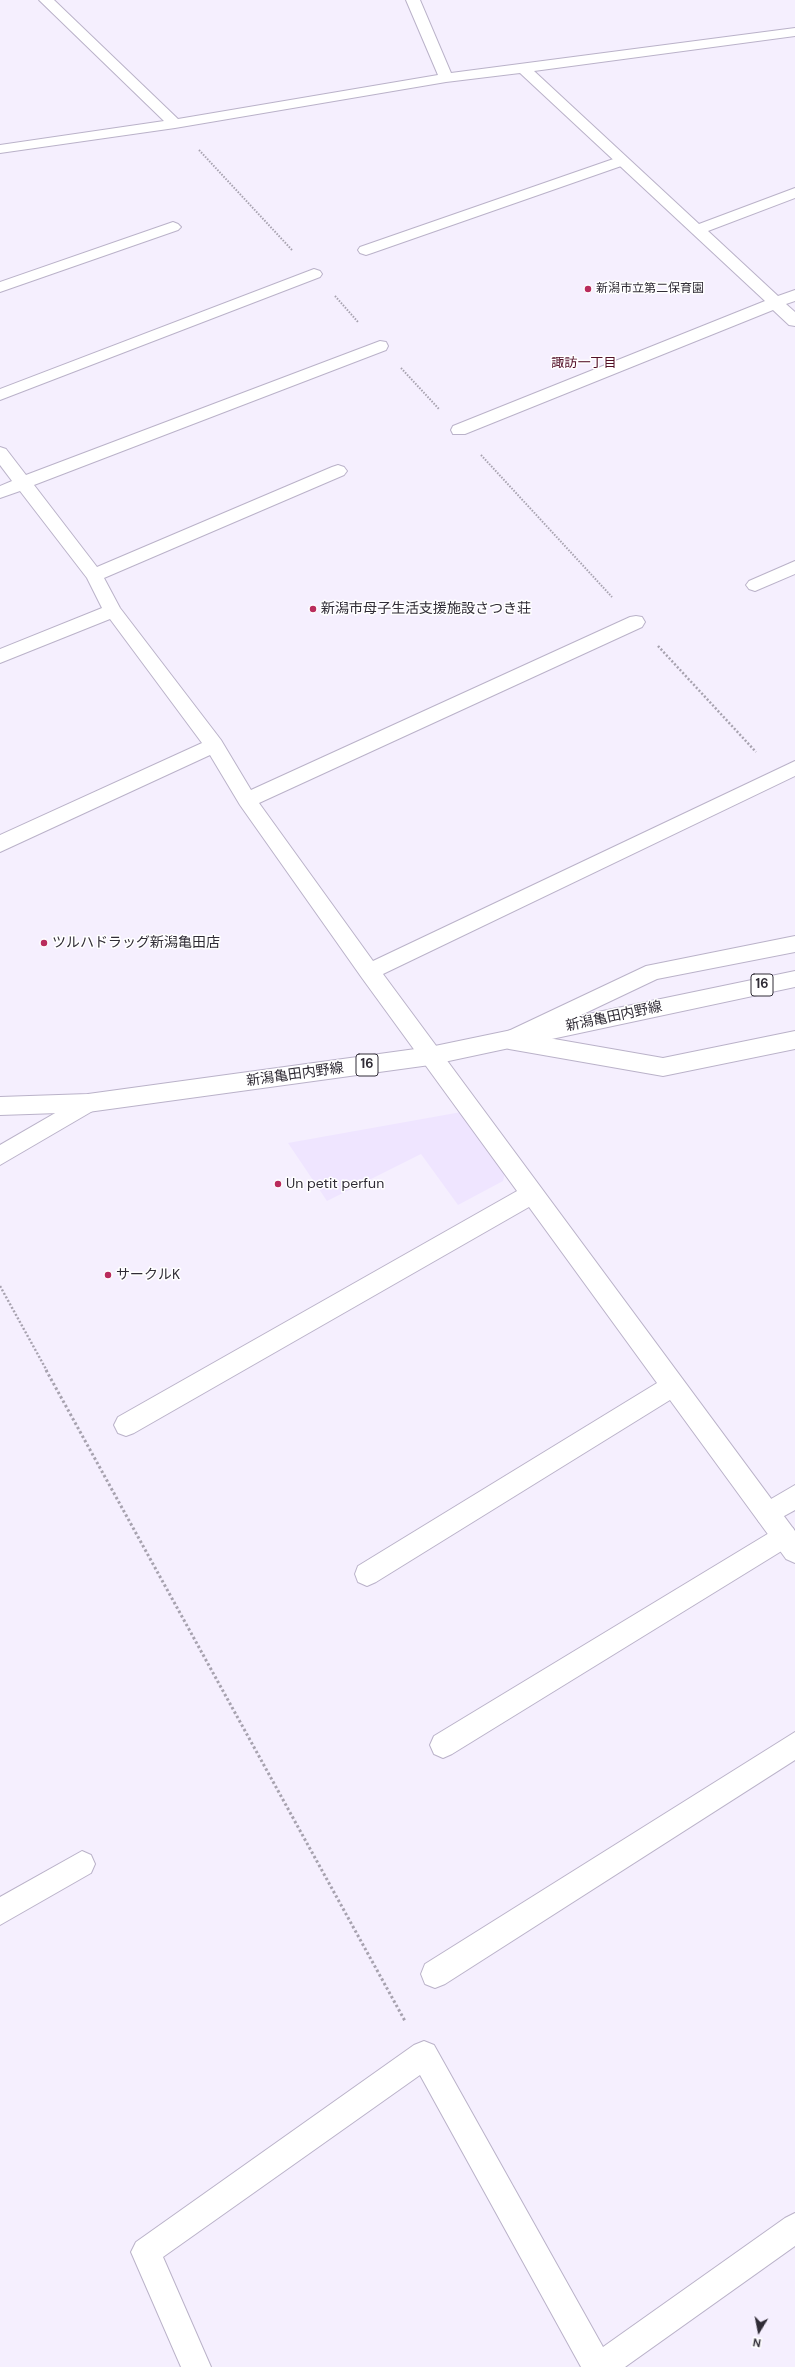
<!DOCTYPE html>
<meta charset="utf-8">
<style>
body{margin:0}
#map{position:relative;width:795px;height:2367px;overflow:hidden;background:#f5effe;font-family:"DM Sans",sans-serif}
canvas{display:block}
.north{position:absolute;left:739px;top:2311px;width:40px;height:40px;-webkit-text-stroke:3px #fff;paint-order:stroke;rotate:190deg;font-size:11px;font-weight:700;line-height:16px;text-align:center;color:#302c36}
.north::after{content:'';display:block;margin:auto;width:14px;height:18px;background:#302c36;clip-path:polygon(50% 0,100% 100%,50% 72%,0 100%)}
</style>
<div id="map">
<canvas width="795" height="2367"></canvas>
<div class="north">N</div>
</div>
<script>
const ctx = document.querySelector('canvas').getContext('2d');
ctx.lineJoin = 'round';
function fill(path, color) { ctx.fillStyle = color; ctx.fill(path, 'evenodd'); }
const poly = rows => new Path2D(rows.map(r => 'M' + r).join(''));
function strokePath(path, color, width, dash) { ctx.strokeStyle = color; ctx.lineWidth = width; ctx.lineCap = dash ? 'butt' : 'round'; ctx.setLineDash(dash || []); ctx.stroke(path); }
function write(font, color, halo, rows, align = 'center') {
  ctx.font = font + ' "DM Sans","Noto Sans JP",sans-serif'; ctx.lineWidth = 3; ctx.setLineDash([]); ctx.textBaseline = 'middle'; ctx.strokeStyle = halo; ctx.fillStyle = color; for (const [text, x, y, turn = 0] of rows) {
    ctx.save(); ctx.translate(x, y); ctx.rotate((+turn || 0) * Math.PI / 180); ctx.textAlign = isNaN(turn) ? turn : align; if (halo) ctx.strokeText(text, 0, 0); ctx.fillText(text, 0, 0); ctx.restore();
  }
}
const built = poly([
 [467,1111,507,1165,503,1181,458,1205,421,1154,327,1201,288,1143]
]);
const pathFar2 = poly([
 [199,150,292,250],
 [335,296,358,322],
 [401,368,439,409],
 [481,455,612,597]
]);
const pathFar1 = poly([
 [658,646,756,752],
 [0,1286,47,1371]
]);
const path = poly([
 [46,1370,405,2021]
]);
const lane = poly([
 [622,156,630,161,627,164,372,253,366,255,360,253,358,250,360,247,622,156],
 [173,222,178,224,181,227,178,230,0,292,0,282,173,222],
 [795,561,795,574,755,591,749,589,746,585,749,581,795,561],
 [795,1485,795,1510,768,1525,759,1522,756,1514,759,1506,795,1485],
 [784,1524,793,1528,795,1533,793,1544,452,1754,443,1758,434,1754,430,1745,434,1736,784,1524]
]);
const street = poly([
 [39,0,54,0,178,119,438,75,406,0,420,0,451,73,795,28,795,36,534,71,699,224,795,188,795,198,708,231,778,296,795,290,795,301,786,304,795,312,795,326,789,325,773,310,465,434,453,434,451,430,453,426,765,301,520,73,446,82,175,128,0,153,0,145,164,121,39,0],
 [314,269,320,271,322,274,320,277,0,400,0,389,314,269],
 [380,341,386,342,388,346,386,350,34,485,97,567,332,467,338,465,344,467,347,471,344,475,104,578,120,608,221,740,251,790,630,617,636,616,642,617,645,622,642,627,259,803,373,961,795,761,795,776,383,974,795,1531,795,1563,786,1559,670,1400,376,1582,367,1586,358,1582,355,1574,358,1566,657,1383,529,1207,134,1433,126,1436,118,1433,114,1425,118,1417,517,1191,362,978,240,805,210,755,0,852,0,835,202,743,110,619,0,663,0,649,102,608,87,578,20,491,0,498,0,486,12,481,0,465,0,447,6,449,26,475,380,341],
 [795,936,795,952,657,979,537,1036,663,1058,795,1031,795,1049,663,1076,509,1049,502,1046,498,1040,502,1034,646,966,795,936],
 [88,1094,96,1097,99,1103,96,1109,0,1165,0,1145,88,1094],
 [795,1732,795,1760,445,1984,435,1988,425,1984,421,1974,425,1964,795,1732],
 [82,1851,91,1855,95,1864,91,1873,0,1925,0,1897,82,1851],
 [424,2041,434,2045,603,2347,785,2218,795,2213,795,2246,625,2367,581,2367,420,2075,163,2257,211,2367,181,2367,131,2252,136,2242,414,2045,424,2041]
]);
const primary = poly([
 [795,971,795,987,430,1065,88,1112,0,1115,0,1097,88,1094,430,1047,795,971]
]);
const markers = [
 [588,289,4,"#b92b5c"],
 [313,609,4,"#b92b5c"],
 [44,943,4,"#b92b5c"],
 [278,1184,4,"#b92b5c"],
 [108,1275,4,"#b92b5c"]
];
const farPoinames = [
 ["新潟市立第二保育園",596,289]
];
const farNeighbourhoodnames = [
 ["諏訪一丁目",584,364]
];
const shields = [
 [762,985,22],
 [367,1065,22]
];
const shieldNames = [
 ["16",762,985],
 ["16",367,1065]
];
const poiNames = [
 ["新潟市母子生活支援施設さつき荘",321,609],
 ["ツルハドラッグ新潟亀田店",52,943],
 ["Un petit perfun",286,1184],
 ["サークルK",116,1275]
];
const streetNames = [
 ["新潟亀田内野線",614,1017,-12],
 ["新潟亀田内野線",295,1075,-8]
];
fill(built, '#efe5ff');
strokePath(lane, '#bab2c9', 2);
strokePath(street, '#bab2c9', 2);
strokePath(primary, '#bab2c9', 2);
strokePath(pathFar2, '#a7a2af', 2, [1.5, 1.5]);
strokePath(pathFar1, '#a7a2af', 2.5, [2, 2]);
strokePath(path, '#a7a2af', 3, [2.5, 2.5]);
fill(lane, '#fff');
fill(street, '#fff');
fill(primary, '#fff');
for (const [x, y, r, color] of markers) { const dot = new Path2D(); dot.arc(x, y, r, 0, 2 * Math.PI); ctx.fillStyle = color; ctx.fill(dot); strokePath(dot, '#fff', 1.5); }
write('12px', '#302c36', '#fff', farPoinames, 'left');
write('13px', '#520e25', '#fff', farNeighbourhoodnames);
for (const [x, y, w] of shields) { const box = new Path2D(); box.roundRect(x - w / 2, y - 11, w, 22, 3); ctx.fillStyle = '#fff'; ctx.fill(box); strokePath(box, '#302c36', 1); }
write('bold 13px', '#302c36', null, shieldNames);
write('14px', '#302c36', '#fff', poiNames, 'left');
write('14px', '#302c36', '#fff', streetNames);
</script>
